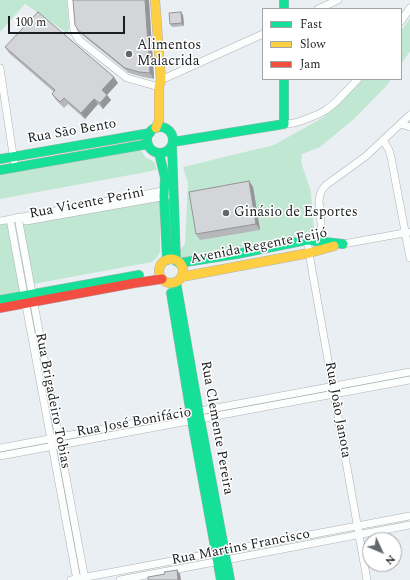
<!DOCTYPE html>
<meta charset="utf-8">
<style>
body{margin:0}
#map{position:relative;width:410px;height:580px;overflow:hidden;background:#eaeff4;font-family:Spectral,serif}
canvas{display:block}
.legend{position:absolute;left:262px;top:8px;width:140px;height:72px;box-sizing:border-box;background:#fff;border:1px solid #a4a5a6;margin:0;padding:5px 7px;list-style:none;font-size:12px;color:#1b1e20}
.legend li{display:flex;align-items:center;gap:8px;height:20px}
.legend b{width:20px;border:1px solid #a4a5a6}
.north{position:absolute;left:362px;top:532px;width:40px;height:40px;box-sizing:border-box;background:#fff;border:1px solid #a4a5a6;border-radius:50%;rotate:134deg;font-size:11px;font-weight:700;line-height:16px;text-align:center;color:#1b1e20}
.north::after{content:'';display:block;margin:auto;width:14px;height:18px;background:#63676a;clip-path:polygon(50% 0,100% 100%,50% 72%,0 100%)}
.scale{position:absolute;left:8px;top:16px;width:117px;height:18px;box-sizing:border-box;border:2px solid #1b1e20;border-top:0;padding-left:5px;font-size:12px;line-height:14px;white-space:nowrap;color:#1b1e20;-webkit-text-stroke:3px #fff;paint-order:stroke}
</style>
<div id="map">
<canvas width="410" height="580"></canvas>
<ul class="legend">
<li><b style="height:5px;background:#16e098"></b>Fast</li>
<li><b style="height:5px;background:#ffcf43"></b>Slow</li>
<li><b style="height:5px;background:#f24e42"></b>Jam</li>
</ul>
<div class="north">N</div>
<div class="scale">100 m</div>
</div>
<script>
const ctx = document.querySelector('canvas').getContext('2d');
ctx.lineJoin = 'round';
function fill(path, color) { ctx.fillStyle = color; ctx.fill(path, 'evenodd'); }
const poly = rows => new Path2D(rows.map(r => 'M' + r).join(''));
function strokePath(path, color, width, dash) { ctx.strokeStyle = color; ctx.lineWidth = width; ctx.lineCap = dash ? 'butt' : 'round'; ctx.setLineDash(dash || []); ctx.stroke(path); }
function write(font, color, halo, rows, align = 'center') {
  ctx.font = font + ' Spectral,serif'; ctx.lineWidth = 3; ctx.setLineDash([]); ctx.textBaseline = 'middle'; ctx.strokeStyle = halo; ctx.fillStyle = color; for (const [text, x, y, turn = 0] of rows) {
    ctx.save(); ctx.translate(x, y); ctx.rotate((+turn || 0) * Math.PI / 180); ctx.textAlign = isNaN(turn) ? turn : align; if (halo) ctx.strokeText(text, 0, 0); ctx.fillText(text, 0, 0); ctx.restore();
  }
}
const green = poly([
 [0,0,67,0,69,29,67,33,25,4,0,32],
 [410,18,410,51,401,65,401,31],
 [363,79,391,79,389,83,355,118,320,147,302,154,301,162,311,192,314,232,183,260,178,253,185,244,188,183,183,167,274,145,324,117],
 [140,148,145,157,154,162,157,170,0,199,0,173],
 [160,199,160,252,157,257,152,262,33,284,23,224],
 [10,223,24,296,0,300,0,225]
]);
const street = poly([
 [71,0,74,32,79,40,127,78,159,87],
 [318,9,338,0],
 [401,21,410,8],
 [0,68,14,161],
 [161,80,263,34],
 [284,124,294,123,301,121,319,114,326,110,336,102,358,79],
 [401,124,410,127],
 [383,140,389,150,391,157,410,258],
 [18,217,85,580],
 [10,219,77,580],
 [0,221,168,190],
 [26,221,167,196],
 [307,240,309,253,367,580],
 [343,244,410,232],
 [323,245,319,201,320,195,322,190,326,185,351,167,366,156,410,115],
 [0,448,410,372],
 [0,456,410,380],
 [71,580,410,516],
 [120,580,410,525]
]);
const fast = poly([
 [284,0,284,9],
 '147 140a13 13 0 1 1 26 0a13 13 0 1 1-26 0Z',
 [173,142,284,124,284,79],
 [172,146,176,261],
 [159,153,165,178,164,196,167,260],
 [0,159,150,133],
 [0,170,148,144],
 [179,263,237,254,307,240,343,244],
 [176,282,200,419,230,580],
 [171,293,192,421,221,580],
 [0,300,139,275]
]);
const slow = poly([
 [155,0,161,80,159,87,159,120,156,128],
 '159 271a12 12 0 1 1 24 0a12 12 0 1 1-24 0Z',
 [181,277,309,253,334,246]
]);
const jam = poly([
 [0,308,135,283,162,279]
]);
const wall = poly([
 [149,0,154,79,143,77,129,73,82,35,75,25],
 [183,15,184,26,172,27,170,24],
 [5,47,118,83,107,95,111,100,103,109,98,104,85,119,68,104,64,108,56,100,52,94,54,92,9,53],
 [249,181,253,187,260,230,200,240,196,234]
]);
const shadedWall = poly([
 [145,0,149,0,154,79,150,73],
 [181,12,183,15,184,26,182,23],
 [114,77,118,83,106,96,102,90],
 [107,95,111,100,103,109,100,103],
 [94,99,98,104,85,119,81,113],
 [249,181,253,187,260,230,256,224],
 [177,570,180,574,181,580,178,580]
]);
const building = poly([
 [73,0,145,0,150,73,139,72,125,68,78,30,75,25,73,0],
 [38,12,114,77,102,90,107,95,100,103,94,99,81,113,64,98,60,102,52,94,55,90,5,47,38,12],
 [181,12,182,23,170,24,169,13,181,12],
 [249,181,256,224,196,234,189,192,249,181],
 [177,570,178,580,148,580,148,577,165,574,164,572,177,570]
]);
const markers = [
 [129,54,4,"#63676a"],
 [226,213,4,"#63676a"]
];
const poiNames = [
 ["Alimentos",137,46],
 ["Malacrida",137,62],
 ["Ginásio de Esportes",234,213]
];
const streetNames = [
 ["Rua São Bento",72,132,-10],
 ["Rua Vicente Perini",87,204,-11],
 ["Avenida Regente Feijó",259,247,-11],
 ["Rua Brigadeiro Tobias",52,401,79],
 ["Rua João Janota",337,410,80],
 ["Rua José Bonifácio",134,423,-10],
 ["Rua Clemente Pereira",216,428,80],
 ["Rua Martins Francisco",241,548,-11]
];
fill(green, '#bfe7d1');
strokePath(street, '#aeb1b5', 8);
strokePath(fast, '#aeb1b5', 10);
strokePath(slow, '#aeb1b5', 10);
strokePath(jam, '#aeb1b5', 10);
strokePath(street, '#fcfdfd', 7);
strokePath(fast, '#16e098', 9);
strokePath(slow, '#ffcf43', 9);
strokePath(jam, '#f24e42', 9);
fill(wall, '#b5b7ba');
fill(shadedWall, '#949597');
fill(building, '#d3d5d8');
strokePath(building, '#949597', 1);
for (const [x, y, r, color] of markers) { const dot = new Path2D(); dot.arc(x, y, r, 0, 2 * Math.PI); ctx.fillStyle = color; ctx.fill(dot); strokePath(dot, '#fff', 1.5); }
write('14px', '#1b1e20', '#fff', poiNames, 'left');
write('14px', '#1b1e20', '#fff', streetNames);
</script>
